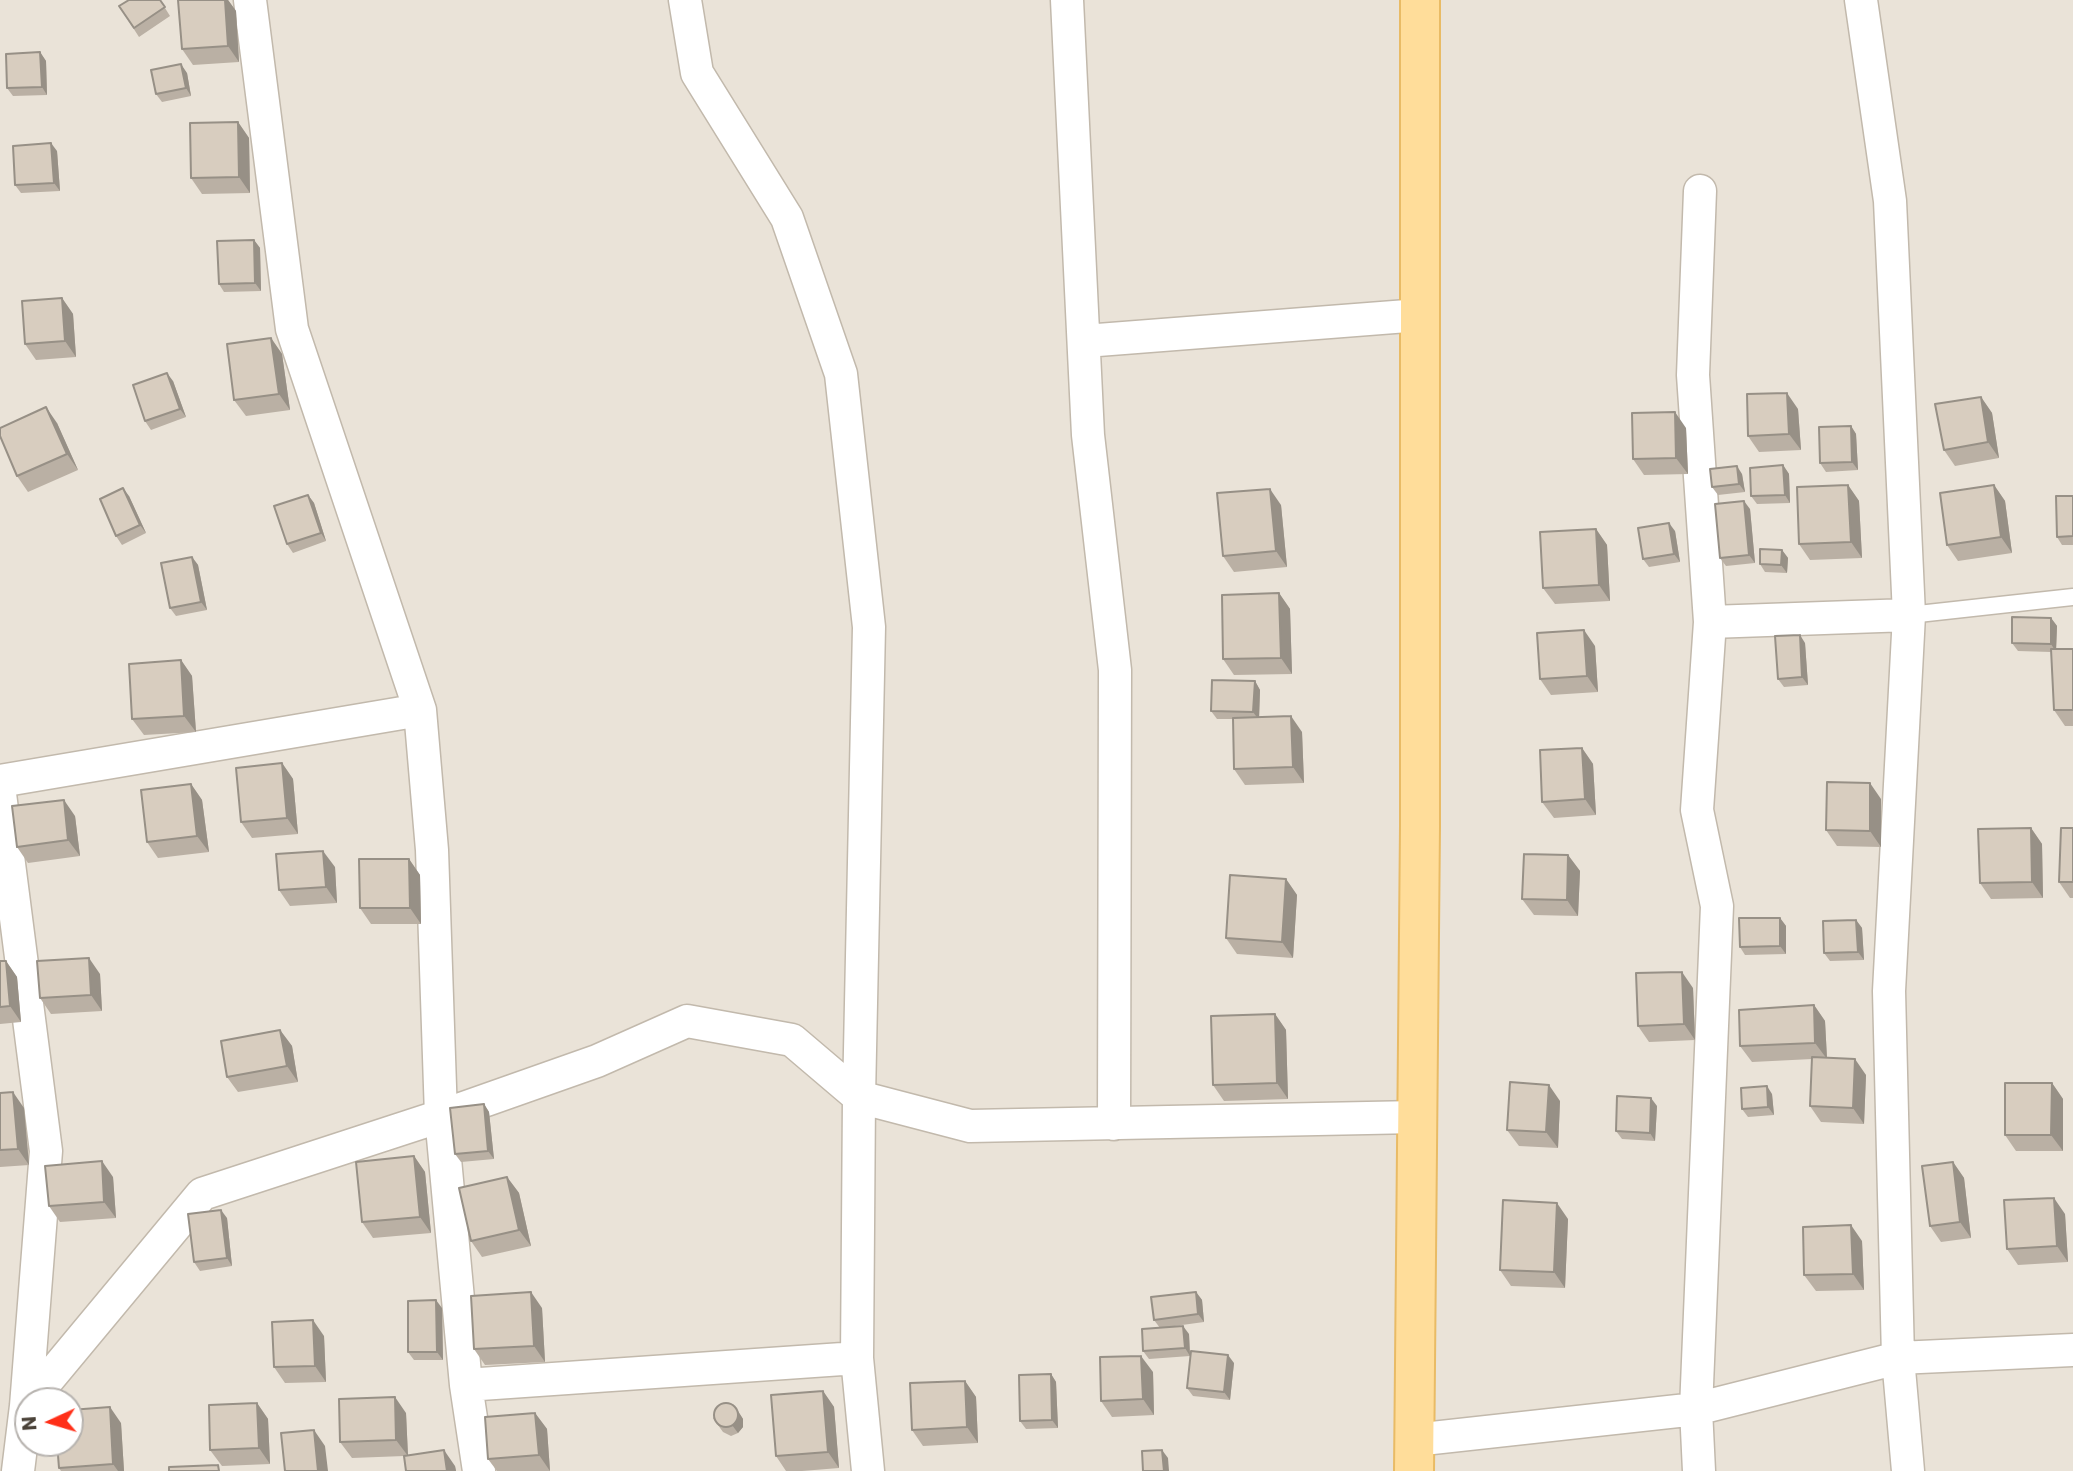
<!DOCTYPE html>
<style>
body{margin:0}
#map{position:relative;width:2073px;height:1471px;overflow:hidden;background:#f6f2ea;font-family:Poppins,sans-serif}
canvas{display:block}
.north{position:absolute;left:14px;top:1387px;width:70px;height:70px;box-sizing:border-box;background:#fff;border:2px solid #b7b3af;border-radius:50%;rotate:266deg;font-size:19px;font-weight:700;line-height:28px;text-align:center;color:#4a4238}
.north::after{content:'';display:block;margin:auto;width:24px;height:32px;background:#ff2f18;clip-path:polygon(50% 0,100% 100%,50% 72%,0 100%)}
</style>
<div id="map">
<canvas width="2073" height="1471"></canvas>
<div class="north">N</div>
</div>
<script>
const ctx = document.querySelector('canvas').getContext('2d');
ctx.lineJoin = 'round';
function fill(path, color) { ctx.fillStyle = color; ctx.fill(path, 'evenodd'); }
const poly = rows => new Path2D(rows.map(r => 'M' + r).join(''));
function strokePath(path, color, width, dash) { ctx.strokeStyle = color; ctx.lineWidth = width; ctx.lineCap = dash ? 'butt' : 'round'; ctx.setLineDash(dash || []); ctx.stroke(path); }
const residential = poly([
 [0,0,2073,0,2073,1471,0,1471],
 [28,1401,70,1401,70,1443,28,1443]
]);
const service = poly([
 [1909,615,2073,597]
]);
const minor = poly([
 [250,0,292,329,420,710,432,850,441,1116,466,1385,479,1471],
 [685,0,697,73,787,218,841,374,869,627,859,1097,857,1358,868,1471],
 [1067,0,1088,435,1115,670,1114,1124],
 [1861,0,1890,201,1909,615,1889,991,1898,1358,1908,1471],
 [1085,341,1420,315],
 [1710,622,1909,615],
 [0,781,420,710],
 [0,794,46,1151,26,1406,18,1471],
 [466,1385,857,1358],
 [30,1401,202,1194,441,1116,597,1061,687,1021,792,1040,859,1097,970,1126,1417,1117],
 [1414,1440,1696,1409,1898,1358,2073,1350],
 [1699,1471,1696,1409,1717,906,1697,810,1710,622,1693,375,1700,191]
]);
const primary = poly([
 [1414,1471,1420,826,1420,0]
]);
const wall = poly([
 [160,0,170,16,139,37,119,6],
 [225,0,228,0,236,11,239,62,193,65,182,49],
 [40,52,46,61,47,95,13,96,7,88],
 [187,73,191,96,162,102,156,94],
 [238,122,249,138,250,193,202,194,191,178],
 [57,151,60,191,21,193,15,185],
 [254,240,260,248,261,291,224,292,219,284],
 [62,298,73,314,76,357,36,360,25,344],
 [271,338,282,354,290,410,246,416,234,400],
 [173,381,186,417,151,430,145,421],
 [1981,397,1992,413,1999,458,1955,466,1944,450],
 [1798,409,1801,450,1759,452,1748,436],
 [57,423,78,470,28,492,17,476],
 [1851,426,1856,434,1858,470,1826,472,1820,463],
 [1686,428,1688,474,1644,475,1633,459],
 [1783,465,1789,474,1790,503,1757,504,1751,496],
 [1742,474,1745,492,1718,495,1712,487],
 [1848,485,1859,501,1862,558,1810,560,1799,544],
 [1994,485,2005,501,2012,553,1958,561,1947,545],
 [308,495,314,503,326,541,293,553,287,544],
 [129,496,146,533,122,545,116,536],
 [2073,496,2073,545,2062,545,2057,537],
 [1281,505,1287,567,1234,572,1223,556],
 [1750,509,1755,563,1726,566,1720,558],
 [1596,529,1607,545,1610,601,1555,604,1543,588],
 [1675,531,1680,562,1649,567,1643,559],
 [1782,550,1788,558,1787,573,1765,572,1760,564],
 [192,557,198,565,207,610,176,616,170,608],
 [1279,593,1290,609,1292,674,1234,675,1223,659],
 [2051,618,2057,626,2056,649,2073,649,2073,726,2065,726,2054,710,2051,652,2018,651,2012,643],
 [1805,643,1808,685,1784,687,1778,679],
 [1595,646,1598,692,1551,695,1540,679],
 [181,660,192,676,196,732,144,735,132,719],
 [1255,681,1260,690,1259,717,1302,732,1304,783,1245,785,1234,769,1233,719,1217,719,1211,711],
 [1582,748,1593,764,1596,815,1554,818,1542,802],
 [282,763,293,779,298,834,252,838,241,822],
 [191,784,202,800,209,852,158,858,147,842],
 [1881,799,1881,847,1837,846,1826,830],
 [75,816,80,856,28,863,17,847],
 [2031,828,2042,844,2043,898,1991,899,1980,883],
 [2073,828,2073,898,2070,898,2059,882],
 [1568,855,1580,871,1578,916,1534,915,1522,899],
 [409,859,420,875,421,924,371,924,360,908],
 [335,867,337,903,290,906,279,890],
 [1286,879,1297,895,1293,958,1237,954,1226,938],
 [1780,918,1786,926,1786,954,1745,955,1740,947],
 [1856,920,1862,928,1864,960,1830,961,1824,953],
 [0,961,6,961,17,977,21,1022,0,1024],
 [100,974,102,1011,51,1014,40,998],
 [1693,988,1695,1040,1649,1042,1638,1026],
 [1814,1005,1825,1021,1827,1058,1866,1075,1864,1124,1821,1122,1810,1106,1812,1059,1752,1062,1740,1046],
 [1275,1014,1286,1030,1288,1099,1224,1101,1213,1085],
 [280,1030,292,1046,298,1082,238,1092,227,1077],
 [2052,1083,2063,1099,2063,1151,2016,1151,2005,1135],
 [0,1093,24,1108,29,1165,0,1167],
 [1772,1094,1774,1115,1748,1117,1742,1109],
 [1560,1101,1558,1148,1519,1146,1507,1130],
 [484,1104,489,1112,494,1159,461,1162,455,1154],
 [1657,1106,1655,1141,1622,1139,1616,1131],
 [414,1156,425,1172,431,1233,373,1238,362,1222],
 [1953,1162,1964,1178,1971,1238,1941,1242,1930,1226],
 [113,1177,116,1218,60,1222,49,1206],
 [507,1177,519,1193,531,1246,482,1257,471,1241],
 [2065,1214,2068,1262,2018,1265,2007,1249],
 [227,1218,232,1266,200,1271,194,1262],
 [1568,1219,1565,1288,1511,1286,1500,1270],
 [1862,1241,1864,1290,1816,1291,1804,1275],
 [1196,1292,1202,1300,1204,1322,1160,1328,1154,1320],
 [442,1308,443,1360,414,1360,408,1352],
 [542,1308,545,1362,485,1365,474,1349],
 [1189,1334,1190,1356,1149,1359,1143,1351],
 [324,1336,326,1382,285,1383,274,1367],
 [1234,1363,1230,1400,1193,1396,1187,1388],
 [1153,1372,1154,1415,1112,1417,1101,1401],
 [1051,1374,1056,1382,1058,1428,1026,1429,1020,1421],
 [965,1381,976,1397,978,1443,923,1446,912,1430],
 [823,1391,834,1407,839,1468,802,1471,786,1471,776,1456],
 [257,1403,268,1419,270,1464,222,1466,210,1450],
 [733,1404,743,1419,743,1427,738,1433,731,1436,723,1432,713,1418],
 [406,1413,408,1456,455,1466,456,1471,406,1471,404,1456,352,1458,340,1442],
 [535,1413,547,1429,550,1471,497,1471,488,1459],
 [121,1423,124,1471,61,1471,59,1468]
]);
const shadedWall = poly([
 [225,0,228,0,236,11,239,62,228,46],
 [40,52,46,61,47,95,42,87],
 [181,64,187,73,191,96,186,88],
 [238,122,249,138,250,193,239,177],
 [51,143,57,151,60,191,54,183],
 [254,240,260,248,261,291,255,283],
 [62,298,73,314,76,357,65,341],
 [271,338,282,354,290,410,279,394],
 [167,373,173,381,186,417,180,409],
 [1787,393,1798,409,1801,450,1789,434],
 [1981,397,1992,413,1999,458,1988,442],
 [46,407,57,423,78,470,67,454],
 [1675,412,1686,428,1688,474,1676,458],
 [1851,426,1856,434,1858,470,1852,462],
 [1783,465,1789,474,1790,503,1785,495],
 [1737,466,1742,474,1745,492,1739,484],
 [1848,485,1859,501,1862,558,1851,542],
 [1994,485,2005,501,2012,553,2001,537],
 [123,488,129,496,146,533,140,525],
 [1270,489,1281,505,1287,567,1276,551],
 [308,495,314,503,326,541,321,533],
 [1744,501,1750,509,1755,563,1749,555],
 [1669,523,1675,531,1680,562,1674,554],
 [1596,529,1607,545,1610,601,1599,585],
 [1782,550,1788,558,1787,573,1781,565],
 [192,557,198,565,207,610,201,602],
 [1279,593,1290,609,1292,674,1281,658],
 [2051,618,2057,626,2056,652,2051,644],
 [1584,630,1595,646,1598,692,1587,676],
 [1800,635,1805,643,1808,685,1802,677],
 [181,660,192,676,196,732,184,716],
 [1255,681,1260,690,1259,720,1253,712],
 [1291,716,1302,732,1304,783,1293,767],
 [1582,748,1593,764,1596,815,1585,799],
 [282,763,293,779,298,834,287,818],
 [1870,783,1881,799,1881,847,1870,831],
 [191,784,202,800,209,852,197,836],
 [64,800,75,816,80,856,68,840],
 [2031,828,2042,844,2043,898,2032,882],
 [323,851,335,867,337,903,326,887],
 [1568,855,1580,871,1578,916,1567,900],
 [409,859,420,875,421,924,410,908],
 [1286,879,1297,895,1293,958,1282,942],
 [1780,918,1786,926,1786,954,1780,946],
 [1856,920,1862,928,1864,960,1858,952],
 [89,958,100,974,102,1011,91,995],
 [6,961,17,977,21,1022,10,1006],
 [1682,972,1693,988,1695,1040,1684,1024],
 [1814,1005,1825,1021,1827,1059,1815,1043],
 [1275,1014,1286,1030,1288,1099,1277,1083],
 [280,1030,292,1046,298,1082,287,1066],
 [1855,1059,1866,1075,1864,1124,1853,1108],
 [2052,1083,2063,1099,2063,1151,2051,1135],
 [1549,1085,1560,1101,1558,1148,1546,1132],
 [1767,1086,1772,1094,1774,1115,1768,1107],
 [13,1092,24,1108,29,1165,18,1149],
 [1651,1098,1657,1106,1655,1141,1650,1133],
 [484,1104,489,1112,494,1159,488,1151],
 [414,1156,425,1172,431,1233,420,1217],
 [102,1161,113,1177,116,1218,104,1202],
 [1953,1162,1964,1178,1971,1238,1960,1222],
 [507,1177,519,1193,531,1246,519,1230],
 [2054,1198,2065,1214,2068,1262,2057,1246],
 [1557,1203,1568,1219,1565,1288,1554,1272],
 [221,1210,227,1218,232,1266,227,1258],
 [1851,1225,1862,1241,1864,1290,1853,1274],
 [531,1292,542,1308,545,1362,534,1346],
 [1196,1292,1202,1300,1204,1322,1198,1314],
 [436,1300,442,1308,443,1360,437,1352],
 [313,1320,324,1336,326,1382,315,1366],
 [1183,1326,1189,1334,1190,1356,1185,1348],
 [1228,1355,1234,1363,1230,1400,1224,1392],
 [1141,1356,1153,1372,1154,1415,1143,1399],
 [1051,1374,1056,1382,1058,1428,1052,1420],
 [965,1381,976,1397,978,1443,967,1427],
 [823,1391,834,1407,839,1468,828,1452],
 [395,1397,406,1413,408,1456,396,1440],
 [257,1403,268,1419,270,1464,259,1448],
 [110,1407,121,1423,124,1471,118,1471,113,1464],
 [738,1411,743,1419,743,1427,738,1433,732,1425],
 [535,1413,547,1429,550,1471,539,1455],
 [314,1430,325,1446,328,1471,318,1471],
 [444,1450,455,1466,456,1471,447,1471],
 [1162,1450,1168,1458,1169,1471,1164,1471]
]);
const building = poly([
 [129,0,160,0,165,7,134,28,119,6,129,0],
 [178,0,225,0,228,46,182,49,178,0],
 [40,52,42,87,7,88,6,54,40,52],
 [181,64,186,88,156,94,151,70,181,64],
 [238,122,239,177,191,178,190,123,238,122],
 [51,143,54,183,15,185,13,146,51,143],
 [254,240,255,283,219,284,217,241,254,240],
 [62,298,65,341,25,344,22,301,62,298],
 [271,338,279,394,234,400,227,344,271,338],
 [167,373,180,409,145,421,133,385,167,373],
 [1787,393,1789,434,1748,436,1747,394,1787,393],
 [1981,397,1988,442,1944,450,1935,404,1981,397],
 [46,407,67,454,17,476,0,436,0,428,46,407],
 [1675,412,1676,458,1633,459,1632,413,1675,412],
 [1851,426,1852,462,1820,463,1819,427,1851,426],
 [1783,465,1785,495,1751,496,1750,468,1783,465],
 [1737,466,1739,484,1712,487,1710,469,1737,466],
 [1848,485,1851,542,1799,544,1797,487,1848,485],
 [1994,485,2001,537,1947,545,1940,493,1994,485],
 [123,488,140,525,116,536,100,499,123,488],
 [1270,489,1276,551,1223,556,1217,493,1270,489],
 [308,495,321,533,287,544,274,506,308,495],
 [2056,496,2073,496,2073,536,2057,537,2056,496],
 [1744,501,1749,555,1720,558,1715,504,1744,501],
 [1669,523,1674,554,1643,559,1638,528,1669,523],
 [1596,529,1599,585,1543,588,1540,532,1596,529],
 [1760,549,1782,550,1781,565,1760,564,1760,549],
 [192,557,201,602,170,608,161,563,192,557],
 [1279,593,1281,658,1223,659,1222,595,1279,593],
 [2012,617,2051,618,2051,644,2012,643,2012,617],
 [1584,630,1587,676,1540,679,1537,633,1584,630],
 [1800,635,1802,677,1778,679,1775,636,1800,635],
 [2051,649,2073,649,2073,710,2054,710,2051,649],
 [181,660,184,716,132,719,129,664,181,660],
 [1212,680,1255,681,1253,712,1211,711,1212,680],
 [1291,716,1293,767,1234,769,1233,718,1291,716],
 [1582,748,1585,799,1542,802,1540,750,1582,748],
 [282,763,287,818,241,822,236,768,282,763],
 [1827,782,1870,783,1870,831,1826,830,1827,782],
 [191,784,197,836,147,842,141,790,191,784],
 [64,800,68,840,17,847,12,806,64,800],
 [2031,828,2032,882,1980,883,1978,829,2031,828],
 [2061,828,2073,828,2073,882,2059,882,2061,828],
 [323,851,326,887,279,890,276,854,323,851],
 [1524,854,1568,855,1567,900,1522,899,1524,854],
 [359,859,409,859,410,908,360,908,359,859],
 [1230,875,1286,879,1282,942,1226,938,1230,875],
 [1739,918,1780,918,1780,946,1740,947,1739,918],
 [1856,920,1858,952,1824,953,1823,921,1856,920],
 [89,958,91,995,40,998,37,961,89,958],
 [0,961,6,961,10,1006,0,1007,0,961],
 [1682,972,1684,1024,1638,1026,1636,973,1682,972],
 [1814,1005,1815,1043,1740,1046,1739,1010,1814,1005],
 [1275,1014,1277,1083,1213,1085,1211,1016,1275,1014],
 [280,1030,287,1066,227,1077,221,1041,280,1030],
 [1812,1057,1855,1059,1853,1108,1810,1106,1812,1057],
 [1510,1082,1549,1085,1546,1132,1507,1130,1510,1082],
 [2005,1083,2052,1083,2051,1135,2005,1135,2005,1083],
 [1767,1086,1768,1107,1742,1109,1741,1088,1767,1086],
 [13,1092,18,1149,0,1150,0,1093,13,1092],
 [1617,1096,1651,1098,1650,1133,1616,1131,1617,1096],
 [484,1104,488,1151,455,1154,450,1108,484,1104],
 [414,1156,420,1217,362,1222,356,1162,414,1156],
 [102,1161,104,1202,49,1206,45,1166,102,1161],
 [1953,1162,1960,1222,1930,1226,1922,1166,1953,1162],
 [507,1177,519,1230,471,1241,459,1188,507,1177],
 [2054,1198,2057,1246,2007,1249,2004,1200,2054,1198],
 [1503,1200,1557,1203,1554,1272,1500,1270,1503,1200],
 [221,1210,227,1258,194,1262,188,1214,221,1210],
 [1851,1225,1853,1274,1804,1275,1803,1227,1851,1225],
 [531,1292,534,1346,474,1349,471,1296,531,1292],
 [1196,1292,1198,1314,1154,1320,1151,1297,1196,1292],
 [436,1300,437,1352,408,1352,408,1301,436,1300],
 [313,1320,315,1366,274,1367,272,1322,313,1320],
 [1183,1326,1185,1348,1143,1351,1142,1329,1183,1326],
 [1191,1351,1228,1355,1224,1392,1187,1388,1191,1351],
 [1141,1356,1143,1399,1101,1401,1100,1357,1141,1356],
 [1051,1374,1052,1420,1020,1421,1019,1375,1051,1374],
 [965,1381,967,1427,912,1430,910,1383,965,1381],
 [823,1391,828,1452,776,1456,771,1395,823,1391],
 [395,1397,396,1440,340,1442,339,1399,395,1397],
 '714 1415a12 12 0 1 1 24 0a12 12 0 1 1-24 0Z',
 [257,1403,259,1448,210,1450,209,1405,257,1403],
 [110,1407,113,1464,59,1468,57,1443,70,1443,70,1410,110,1407],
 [535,1413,539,1455,488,1459,485,1417,535,1413],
 [314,1430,318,1471,285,1471,281,1433,314,1430],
 [444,1450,447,1471,406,1471,404,1456,444,1450],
 [1162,1450,1164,1471,1143,1471,1142,1451,1162,1450],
 [218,1465,219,1471,169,1471,169,1467,218,1465]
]);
fill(residential, '#eae3d8');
strokePath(service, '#c2b9ac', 19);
strokePath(minor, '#c2b9ac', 35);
strokePath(primary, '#e9bb65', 42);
strokePath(service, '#fff', 16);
strokePath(minor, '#fff', 32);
strokePath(primary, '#ffdd9a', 38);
fill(wall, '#bab0a4');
fill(shadedWall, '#979086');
fill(building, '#d8cdbf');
strokePath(building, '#979086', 2);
</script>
